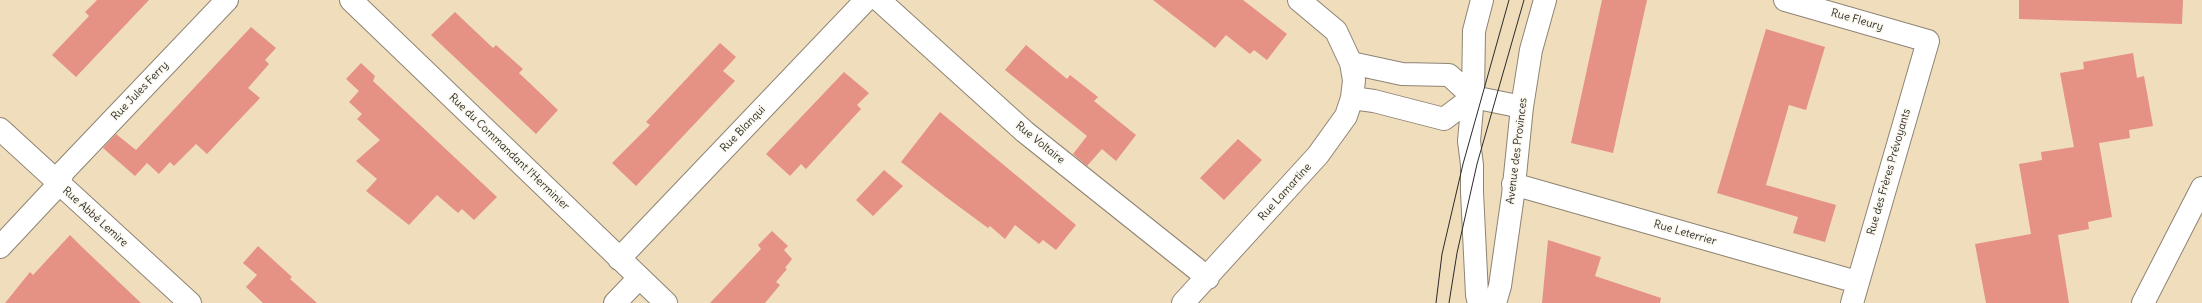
<!DOCTYPE html>
<meta charset="utf-8">
<style>
body{margin:0}
canvas{display:block;background:#f0ddbc}
</style>
<canvas width="2202" height="303"></canvas>
<script>
const ctx = document.querySelector('canvas').getContext('2d');
ctx.lineJoin = 'round';
function fill(path, color) { ctx.fillStyle = color; ctx.fill(path, 'evenodd'); }
const poly = rows => new Path2D(rows.map(r => 'M' + r).join(''));
function strokePath(path, color, width, dash) { ctx.strokeStyle = color; ctx.lineWidth = width; ctx.lineCap = dash ? 'butt' : 'round'; ctx.setLineDash(dash || []); ctx.stroke(path); }
function write(font, color, halo, rows, align = 'center') {
  ctx.font = font + ' Delius,sans-serif'; ctx.lineWidth = 3; ctx.setLineDash([]); ctx.textBaseline = 'middle'; ctx.strokeStyle = halo; ctx.fillStyle = color; for (const [text, x, y, turn = 0] of rows) {
    ctx.save(); ctx.translate(x, y); ctx.rotate((+turn || 0) * Math.PI / 180); ctx.textAlign = isNaN(turn) ? turn : align; if (halo) ctx.strokeText(text, 0, 0); ctx.fillText(text, 0, 0); ctx.restore();
  }
}
const building = poly([
 [97,0,149,0,76,77,52,55,89,16,85,12],
 [1153,0,1243,0,1287,34,1267,60,1254,50,1250,54,1226,35,1215,48],
 [1602,0,1647,0,1613,153,1571,143],
 [2019,0,2183,0,2182,24,2019,19],
 [455,12,493,48,496,45,523,69,519,73,558,110,536,134,431,35],
 [251,27,276,48,265,60,269,64,248,88,260,98,207,154,196,144,174,166,170,162,159,174,147,163,135,176,103,148,116,134,136,150],
 [1766,29,1825,47,1806,110,1789,105,1766,185,1836,205,1825,242,1793,233,1798,217,1717,193],
 [720,43,736,57,723,71,735,81,636,186,612,163,650,125,646,122],
 [1026,45,1067,79,1070,75,1098,97,1094,101,1136,135,1116,161,1102,149,1087,166,1073,154,1087,136,1005,70],
 [2133,53,2137,78,2144,76,2153,126,2129,130,2130,138,2099,143,2112,217,2088,222,2089,229,2058,235,2069,303,1986,303,1975,244,2031,234,2019,164,2042,160,2041,152,2074,147,2060,73,2084,69,2083,62],
 [361,63,375,76,373,81,497,197,474,220,462,209,458,213,437,195,409,225,366,191,377,179,356,161,380,140,357,119,362,114,349,102,359,91,346,79],
 [844,72,869,93,857,105,861,109,806,169,801,164,790,176,766,154],
 [940,112,1076,225,1056,250,1043,240,1039,244,1015,225,1005,239,990,226,988,228,946,197,901,162],
 [1238,139,1262,160,1224,200,1200,178],
 [884,170,903,186,873,216,856,200],
 [772,231,788,246,784,250,792,259,785,268,787,269,776,282,780,285,765,303,710,303,761,249,758,245],
 [70,235,83,248,141,303,5,303,30,272,33,275],
 [1548,240,1601,257,1595,276,1661,298,1660,303,1542,303],
 [258,246,292,277,290,279,317,303,263,303,246,287,257,275,243,263]
]);
const minor = poly([
 [351,0,666,303],
 [879,0,1025,132,1208,278],
 [1785,0,1928,41,1852,303],
 [1351,63,1402,74,1449,75,1473,97,1522,107],
 [1352,98,1374,101,1444,119,1473,97],
 [0,129,190,303],
 [1513,184,1857,282],
 [0,247,59,184,63,172,227,0],
 [619,259,866,0],
 [615,303,639,278],
 [1183,303,1318,155,1346,116,1352,98,1354,80,1351,63,1336,31,1299,0],
 [1479,303,1477,295,1472,192,1472,165,1469,141,1473,97,1474,31,1482,0],
 [1495,303,1500,286,1513,195,1522,107,1531,50,1545,0],
 [2143,303,2202,188]
]);
const tram = poly([
 [1436,303,1442,254,1463,164,1509,0],
 [1449,303,1457,253,1477,164,1524,0]
]);
const streetNames = [
 ["Rue Fleury",1857,20,16],
 ["Rue Jules Ferry",140,91,-46],
 ["Rue Blanqui",743,129,-46],
 ["Rue Voltaire",1040,143,39],
 ["Avenue des Provinces",1517,151,-83],
 ["Rue du Commandant l'Herminier",509,152,44],
 ["Rue des Frères Prévoyants",1889,172,-74],
 ["Rue Lamartine",1285,192,-48],
 ["Rue Abbé Lemire",95,217,42],
 ["Rue Leterrier",1685,233,16]
];
fill(building, '#e59184');
strokePath(minor, '#8e8474', 24);
strokePath(minor, '#fff', 22);
strokePath(tram, '#2b2b2b', 1);
write('11px', '#2b2b2b', '#fbf7ec', streetNames);
</script>
